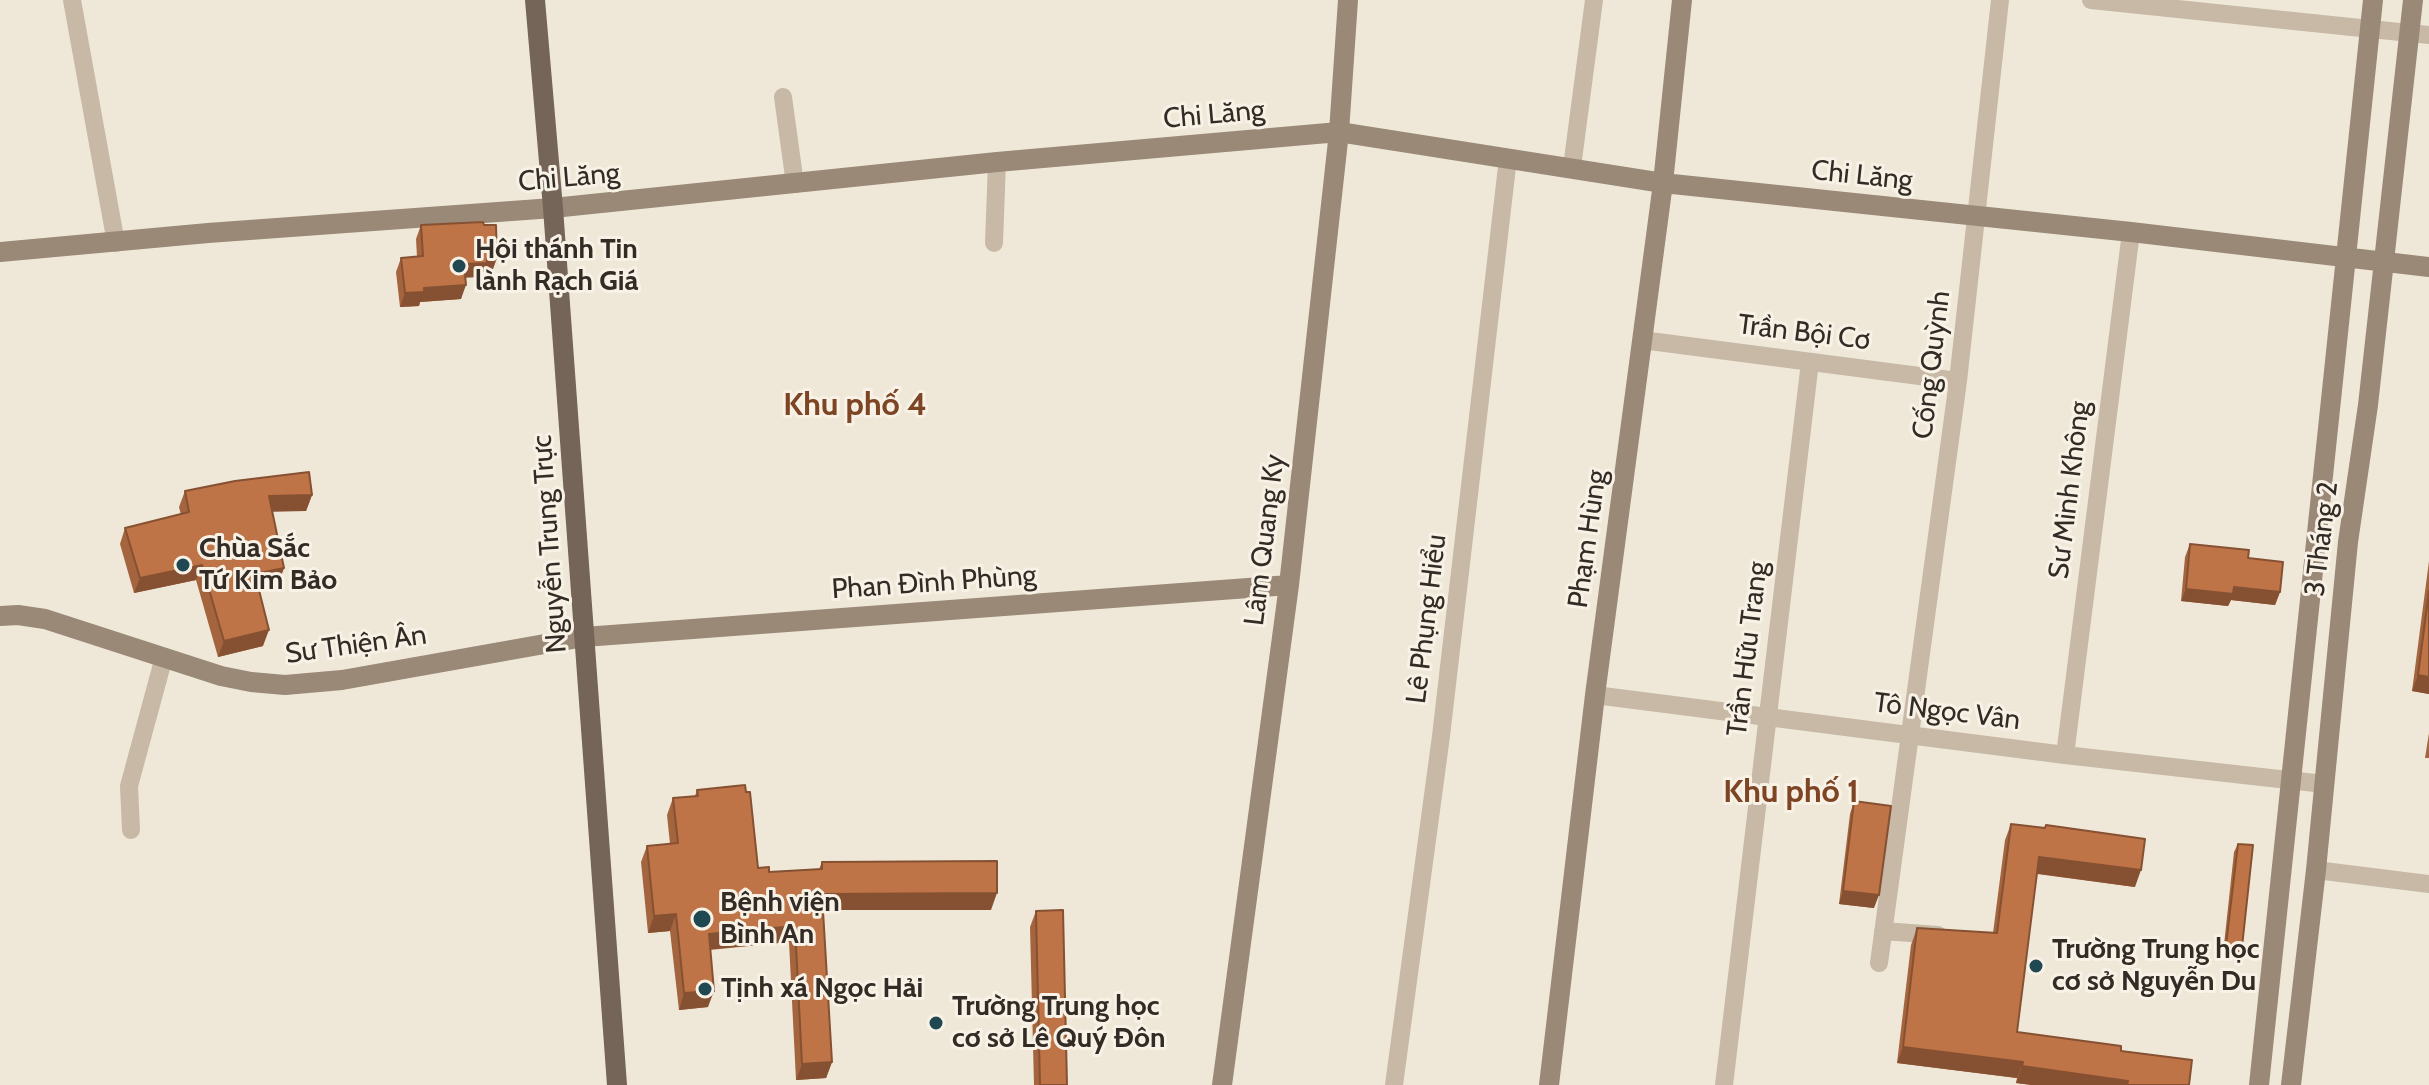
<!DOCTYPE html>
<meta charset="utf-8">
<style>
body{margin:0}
canvas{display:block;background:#efe8d9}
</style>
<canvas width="2429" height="1085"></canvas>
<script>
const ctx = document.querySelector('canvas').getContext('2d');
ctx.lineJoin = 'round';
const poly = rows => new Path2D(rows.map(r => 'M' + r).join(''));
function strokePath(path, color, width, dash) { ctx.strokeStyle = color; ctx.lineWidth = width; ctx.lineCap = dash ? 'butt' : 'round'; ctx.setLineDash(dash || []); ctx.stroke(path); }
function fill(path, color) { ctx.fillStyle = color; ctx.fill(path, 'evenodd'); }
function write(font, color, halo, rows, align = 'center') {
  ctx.font = font + ' Cabin,sans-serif'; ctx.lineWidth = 6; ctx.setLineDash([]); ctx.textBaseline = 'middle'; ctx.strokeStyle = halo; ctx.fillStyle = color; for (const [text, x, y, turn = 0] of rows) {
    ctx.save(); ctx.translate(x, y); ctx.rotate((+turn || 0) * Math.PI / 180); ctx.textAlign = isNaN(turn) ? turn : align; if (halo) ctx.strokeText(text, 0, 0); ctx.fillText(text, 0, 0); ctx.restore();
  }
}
const street = poly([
 [72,0,116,243],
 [2091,0,2429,35],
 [783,97,795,184],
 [1572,167,1594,0],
 [994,243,997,162],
 [1642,340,1958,381],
 [1595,695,2065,755,2324,784],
 [2065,755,2131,232],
 [131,830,129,786,164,657],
 [2316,870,2429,884],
 [1883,931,1938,935],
 [1879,963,1958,381,2000,0],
 [1394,1085,1441,736,1508,158],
 [1724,1085,1810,362]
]);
const secondary = poly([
 [0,252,208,233,553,208,997,162,1339,132,1663,183,2131,232,2429,267],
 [0,616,18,615,45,619,221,676,251,682,285,685,342,680,584,637,1289,585],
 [1222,1085,1289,585,1339,132,1348,0],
 [1549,1085,1595,695,1663,183,1682,0],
 [2259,1085,2373,0],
 [2291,1085,2316,870,2348,542,2368,405,2413,0]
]);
const primary = poly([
 [535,0,553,208,617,1085]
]);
const wall = poly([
 [421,225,492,272,483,272,482,277,465,277,461,299,420,302,419,306,400,307,396,272,401,258,417,257,416,239],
 [185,491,312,495,306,511,272,511,284,568,278,584,259,588,263,646,218,657,196,580,134,593,120,544,125,528,181,515,179,507],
 [2190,544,2248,558,2280,592,2275,605,2231,600,2228,606,2181,601,2185,557],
 [2429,561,2429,694,2412,691],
 [2429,733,2429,758,2425,758],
 [697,790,758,868,769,872,819,869,822,862,991,910,823,910,832,1062,826,1078,796,1080,789,942,710,950,708,1007,679,1010,670,931,648,933,641,862,647,846,670,844,667,815,673,798,695,796],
 [1854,801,1874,908,1839,904,1850,814],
 [2011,824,2135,887,2037,874,2017,1032,2121,1051,2189,1085,2032,1085,2016,1083,2017,1078,1897,1063,1911,945,1917,928,1993,933,2005,840],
 [2238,844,2242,947,2239,956,2223,954,2234,852],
 [1036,911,1067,1085,1034,1085,1030,927]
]);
const shadedWall = poly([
 [487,258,497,258,492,272,483,272,482,277,459,278,464,264],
 [466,285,461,299,420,302,419,306,400,307,405,293,424,288],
 [312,495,306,511,263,512,269,496],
 [202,565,196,580,134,593,140,578],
 [284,568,278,584,250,590,255,574],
 [2234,587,2280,592,2275,605,2231,600,2228,606,2181,601,2186,589],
 [269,630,263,646,218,657,224,641],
 [2418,675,2429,677,2429,694,2412,691],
 [2039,857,2141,870,2135,887,2033,873],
 [1843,891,1879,895,1874,908,1839,904],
 [997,893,991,910,817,910,822,894],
 [676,914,670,931,648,933,654,916],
 [795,926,789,942,703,950,709,934],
 [2226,945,2242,947,2239,956,2223,954],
 [714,991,708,1007,679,1010,684,993],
 [1903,1047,2023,1062,2017,1078,1897,1063],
 [832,1062,826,1078,796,1080,802,1064],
 [2022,1066,2128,1081,2126,1085,2032,1085,2016,1083]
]);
const building = poly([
 [483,222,484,225,496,225,497,258,487,258,487,263,464,264,466,285,424,288,424,292,405,293,401,258,423,256,421,225,483,222],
 [309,472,312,495,269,496,284,568,255,574,269,630,224,641,202,565,140,578,125,528,189,512,185,491,235,481,309,472],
 [2190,544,2249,550,2248,558,2283,562,2280,592,2234,587,2233,594,2186,589,2190,544],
 [2429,591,2429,677,2418,675,2429,591],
 [745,785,746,792,750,792,758,868,769,867,769,872,822,869,822,862,997,861,997,893,822,894,832,1062,802,1064,795,926,709,934,714,991,684,993,676,914,654,916,647,846,678,843,673,798,698,796,697,790,745,785],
 [1854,801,1891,806,1879,895,1843,891,1854,801],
 [2011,824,2045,828,2046,825,2145,839,2141,870,2039,857,2017,1032,2121,1046,2121,1051,2192,1060,2189,1085,2127,1085,2128,1081,2022,1066,2023,1062,1903,1047,1917,928,1997,933,2011,824],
 [2238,844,2253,845,2242,947,2226,945,2238,844],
 [1063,910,1067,1085,1040,1085,1036,911,1063,910]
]);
const markers = [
 [459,266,8,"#1f4852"],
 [183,565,8,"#1f4852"],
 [702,919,10,"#1f4852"],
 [2036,966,8,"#1f4852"],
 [705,989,8,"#1f4852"],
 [936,1023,8,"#1f4852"]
];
const streetNames = [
 ["Chi Lăng",1214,115,-5],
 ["Chi Lăng",1862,176,6],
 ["Chi Lăng",569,178,-5],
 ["Trần Bội Cơ",1804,333,7],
 ["Cống Quỳnh",1932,365,-83],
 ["Sư Minh Không",2070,490,-83],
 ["Phạm Hùng",1588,539,-82],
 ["3 Tháng 2",2322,539,-83],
 ["Lâm Quang Ky",1265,540,-83],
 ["Nguyễn Trung Trực",550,544,-94],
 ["Phan Đình Phùng",934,583,-4],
 ["Lê Phụng Hiểu",1427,619,-83],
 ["Sư Thiện Ân",356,645,-8],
 ["Trần Hữu Trang",1748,649,-83],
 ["Tô Ngọc Vân",1947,712,7]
];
const poiNames = [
 ["Hội thánh Tin",475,250],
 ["lành Rạch Giá",475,282],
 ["Chùa Sắc",199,549],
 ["Tứ Kim Bảo",199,581],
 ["Bệnh viện",720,903],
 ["Bình An",720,935],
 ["Trường Trung học",2052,950],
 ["cơ sở Nguyễn Du",2052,982],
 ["Tịnh xá Ngọc Hải",721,989],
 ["Trường Trung học",952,1007],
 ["cơ sở Lê Quý Đôn",952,1039]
];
const quarterNames = [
 ["Khu phố 4",855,406],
 ["Khu phố 1",1791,793]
];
strokePath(street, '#c7b9a6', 18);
strokePath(secondary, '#9a8977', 20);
strokePath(primary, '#746558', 20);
fill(wall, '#a4643d');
fill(shadedWall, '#865132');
fill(building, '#bf7447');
strokePath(building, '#865132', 2);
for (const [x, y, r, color] of markers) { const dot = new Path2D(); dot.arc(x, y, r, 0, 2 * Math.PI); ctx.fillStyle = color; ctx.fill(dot); strokePath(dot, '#f8f1e5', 3); }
write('28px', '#332c26', '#f8f1e5', streetNames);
write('bold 28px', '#332c26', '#f8f1e5', poiNames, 'left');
write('bold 32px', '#7d4524', '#f8f1e5', quarterNames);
</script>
